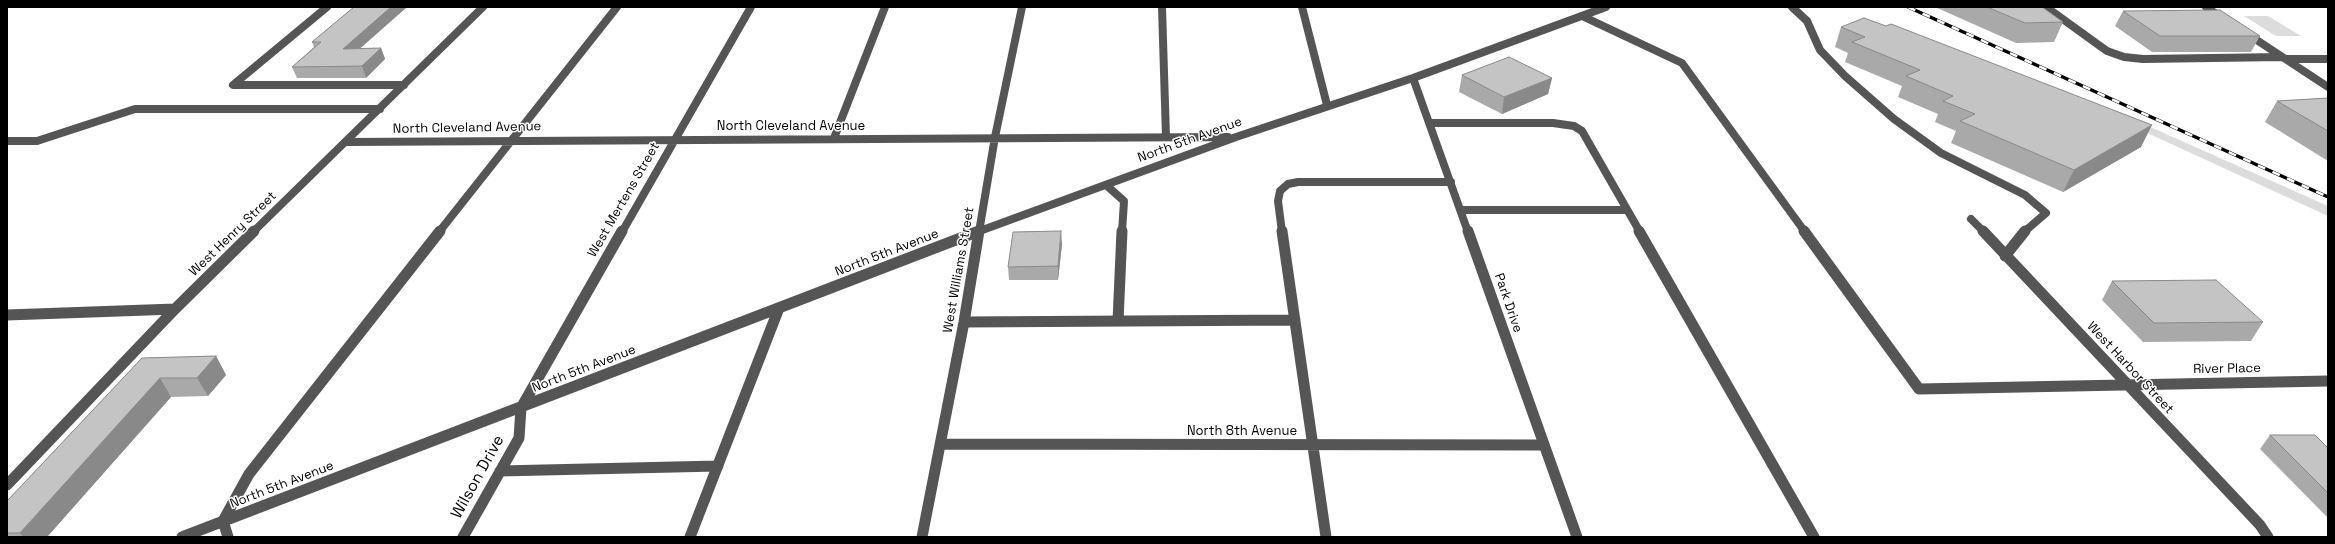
<!DOCTYPE html>
<style>
body{margin:0}
#map{position:relative;width:2335px;height:544px;overflow:hidden;background:#fff;font-family:"Space Grotesk",sans-serif}
canvas{display:block}
.frame{position:absolute;inset:0;border:8px solid #000;pointer-events:none}
</style>
<div id="map">
<canvas width="2335" height="544"></canvas>
<div class="frame"></div>
</div>
<script>
const ctx = document.querySelector('canvas').getContext('2d');
ctx.lineJoin = 'round';
function fill(path, color) { ctx.fillStyle = color; ctx.fill(path, 'evenodd'); }
const poly = rows => new Path2D(rows.map(r => 'M' + r).join(''));
function strokePath(path, color, width, dash) { ctx.strokeStyle = color; ctx.lineWidth = width; ctx.lineCap = dash ? 'butt' : 'round'; ctx.setLineDash(dash || []); ctx.stroke(path); }
function write(font, color, halo, rows, align = 'center') {
  ctx.font = font + ' "Space Grotesk",sans-serif'; ctx.lineWidth = 3; ctx.setLineDash([]); ctx.textBaseline = 'middle'; ctx.strokeStyle = halo; ctx.fillStyle = color; for (const [text, x, y, turn = 0] of rows) {
    ctx.save(); ctx.translate(x, y); ctx.rotate((+turn || 0) * Math.PI / 180); ctx.textAlign = isNaN(turn) ? turn : align; if (halo) ctx.strokeText(text, 0, 0); ctx.fillText(text, 0, 0); ctx.restore();
  }
}
const green = poly([
 [2244,16,2268,16,2301,36,2276,36],
 [2139,122,2328,206,2328,216,2132,126]
]);
const minorFar1 = poly([
 [327,7,233,85,404,85],
 [1162,7,1166,137],
 [1302,7,1327,105],
 [1792,7,1807,21,1820,50,1845,76,1894,119,1941,153,2025,195,2046,213,2024,232],
 [2046,7,2107,51,2124,57,2143,59,2282,57],
 [2206,7,2221,17],
 [1582,16,1682,63,1805,232],
 [2246,33,2328,87],
 [2286,59,2328,59],
 [1413,78,1468,232],
 [1430,123,1553,123,1574,126,1582,131,1640,232],
 [834,138,885,7],
 [7,141,37,141,135,109,380,109],
 [346,142,1228,137],
 [1106,185,1124,201,1122,232],
 [1461,210,1627,210],
 [1971,219,1984,232],
 [253,232,483,7],
 [439,232,617,7],
 [622,232,751,7],
 [977,232,1236,137,1413,78,1606,7],
 [979,232,995,137,1022,7],
 [1282,232,1278,201,1280,191,1288,184,1298,182,1451,182]
]);
const minor = poly([
 [1282,231,1326,537],
 [1468,231,1577,537],
 [1639,231,1814,537],
 [1804,231,1919,389,2328,381],
 [1983,231,2260,525,2268,537],
 [2005,256,2025,231],
 [7,315,175,309],
 [1118,321,1122,231],
 [964,322,1295,320],
 [941,444,1543,445],
 [500,471,718,466],
 [7,485,175,309,254,231],
 [182,537,979,231],
 [228,537,223,521,249,474,440,231],
 [463,537,519,438,521,408,622,231],
 [690,537,779,308],
 [922,537,964,322,979,231]
]);
const rail = poly([
 [1908,7,2328,197]
]);
const wall = poly([
 [354,7,407,7,360,48,381,48,385,59,366,78,297,78,292,67,314,47,312,42],
 [1935,7,2042,7,2063,22,2054,42,2016,43],
 [2123,11,2260,36,2251,52,2152,52,2115,26],
 [1886,26,2141,147,2063,192,1951,143,1956,131,1935,122,1938,114,1898,97,1902,86,1845,62,1848,53,1835,47,1841,27],
 [1462,75,1552,78,1548,94,1502,114,1459,92],
 [2328,98,2328,161,2265,122,2277,101],
 [1062,244,1058,280,1009,280,1008,267],
 [2112,281,2263,322,2251,341,2143,342,2102,300],
 [216,356,226,375,208,396,171,397,47,537,7,537,7,501,142,358],
 [2270,435,2328,448,2328,518,2260,449]
]);
const shadedWall = poly([
 [391,7,407,7,347,60,343,49],
 [381,48,385,59,366,78,362,66],
 [1552,78,1548,94,1502,114,1504,97],
 [2152,125,2141,147,2063,192,2074,170],
 [1061,231,1062,244,1058,280,1058,266],
 [216,356,226,375,208,396,197,378],
 [160,378,171,397,47,537,23,537,20,533]
]);
const building = poly([
 [354,7,391,7,343,49,381,48,362,66,292,67,321,42,312,42,354,7],
 [1987,7,2042,7,2063,22,2025,23,1987,7],
 [2220,10,2260,36,2160,36,2123,11,2220,10],
 [1864,18,1886,26,1891,24,2152,125,2074,170,1960,121,1975,114,1943,101,1953,96,1906,76,1920,70,1852,42,1865,37,1841,27,1864,18],
 [1509,57,1552,78,1504,97,1462,75,1509,57],
 [2328,98,2328,131,2277,101,2328,98],
 [1061,231,1058,266,1008,267,1013,232,1061,231],
 [2216,280,2263,322,2154,323,2112,281,2216,280],
 [216,356,197,378,160,378,20,533,7,533,7,501,142,358,216,356],
 [2270,435,2315,435,2328,448,2328,493,2270,435]
]);
const streetNames = [
 ["North Cleveland Avenue",791,126],
 ["North Cleveland Avenue",467,128,-1],
 ["North 5th Avenue",1190,140,-20],
 ["West Mertens Street",624,200,-60],
 ["West Henry Street",233,234,-44],
 ["North 5th Avenue",887,253,-21],
 ["West Williams Street",959,270,-80],
 ["Park Drive",1508,303,71],
 ["West Harbor Street",2130,368,47],
 ["North 5th Avenue",584,369,-21],
 ["River Place",2227,369,-1],
 ["North 8th Avenue",1242,431],
 ["North 5th Avenue",282,485,-21]
];
const nearStreetnames = [
 ["Wilson Drive",478,477,-61]
];
fill(green, '#dcdcdc');
strokePath(minorFar1, '#555', 8);
strokePath(minor, '#555', 11);
strokePath(rail, '#000', 3.5);
strokePath(rail, '#fff', 2.5, [8]);
fill(wall, '#a9a9a9');
fill(shadedWall, '#898989');
fill(building, '#c4c4c4');
strokePath(building, '#898989', 1);
write('13px', '#000', '#fff', streetNames);
write('16px', '#000', '#fff', nearStreetnames);
</script>
